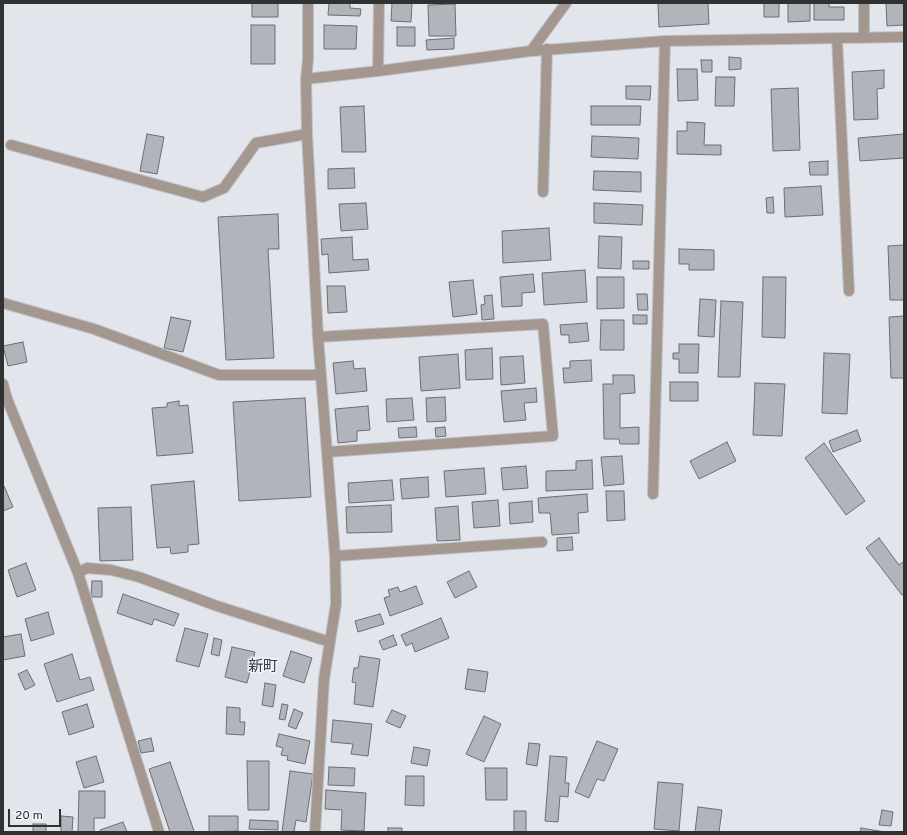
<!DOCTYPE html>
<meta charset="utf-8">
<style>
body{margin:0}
#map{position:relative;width:907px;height:835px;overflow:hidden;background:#e2e6ec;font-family:Overpass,sans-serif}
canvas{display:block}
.frame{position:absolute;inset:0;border:4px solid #2f3133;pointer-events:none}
.scale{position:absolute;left:8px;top:809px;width:53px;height:18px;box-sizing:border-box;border:2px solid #2f3133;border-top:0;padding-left:5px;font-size:12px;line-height:14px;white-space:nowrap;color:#2f3133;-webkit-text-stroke:3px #eff3fa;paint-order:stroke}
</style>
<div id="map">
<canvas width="907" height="835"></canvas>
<div class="frame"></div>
<div class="scale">20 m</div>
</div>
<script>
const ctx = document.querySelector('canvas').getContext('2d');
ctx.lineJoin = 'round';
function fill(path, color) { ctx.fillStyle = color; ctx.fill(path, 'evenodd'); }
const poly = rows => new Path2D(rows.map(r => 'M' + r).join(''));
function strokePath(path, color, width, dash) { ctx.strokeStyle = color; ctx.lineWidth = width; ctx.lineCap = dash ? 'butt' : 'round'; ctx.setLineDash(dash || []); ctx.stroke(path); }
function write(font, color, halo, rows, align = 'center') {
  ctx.font = font + ' Overpass,"Noto Sans JP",sans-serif'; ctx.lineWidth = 3; ctx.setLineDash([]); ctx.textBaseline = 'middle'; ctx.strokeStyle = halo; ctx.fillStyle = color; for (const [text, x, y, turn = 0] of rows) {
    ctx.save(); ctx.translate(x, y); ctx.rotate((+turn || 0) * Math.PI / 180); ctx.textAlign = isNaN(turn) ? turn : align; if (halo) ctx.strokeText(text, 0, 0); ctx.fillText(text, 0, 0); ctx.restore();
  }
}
const building = poly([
 [252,3,278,3,278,17,252,17,252,3],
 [329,3,350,3,350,8,361,9,360,16,328,15,329,3],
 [392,3,412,3,411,22,391,21,392,3],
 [658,3,708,3,709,24,659,27,658,3],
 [764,3,779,3,779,17,764,17,764,3],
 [788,3,810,3,810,21,788,22,788,3],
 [814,3,829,3,829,7,844,7,844,20,814,20,814,3],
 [886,3,904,3,904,25,887,26,886,3],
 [455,4,456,36,429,36,428,5,455,4],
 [251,25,275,25,275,64,251,64,251,25],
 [324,25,357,26,356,49,324,49,324,25],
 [397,27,415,27,415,46,397,46,397,27],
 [454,38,454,49,427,50,426,40,454,38],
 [729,57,741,58,741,69,729,70,729,57],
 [701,60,712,60,712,72,702,72,701,60],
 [677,69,697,69,698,100,678,101,677,69],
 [884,70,884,88,877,89,878,119,854,120,852,72,884,70],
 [716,77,735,77,734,106,715,106,716,77],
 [626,86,651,86,650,100,626,99,626,86],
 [798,88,800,150,773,151,771,89,798,88],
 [364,106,366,152,342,152,340,107,364,106],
 [591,106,641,106,640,125,591,125,591,106],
 [687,122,705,123,704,145,721,145,721,155,677,154,677,131,687,131,687,122],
 [147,134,164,137,157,174,140,171,147,134],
 [904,134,904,158,860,161,858,138,904,134],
 [592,136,639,138,638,159,591,157,592,136],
 [828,161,828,175,810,175,809,162,828,161],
 [354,168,355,188,328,189,328,169,354,168],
 [594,171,641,172,641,192,593,190,594,171],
 [821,186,823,215,785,217,784,188,821,186],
 [773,197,774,213,767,213,766,198,773,197],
 [366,203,368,229,341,231,339,204,366,203],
 [594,203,643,205,642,225,594,223,594,203],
 [278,214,279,249,268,249,274,358,226,360,218,217,278,214],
 [549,228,551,260,503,263,502,231,549,228],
 [599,236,622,237,621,269,598,268,599,236],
 [352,237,353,260,368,259,369,270,329,273,328,254,322,255,321,239,352,237],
 [904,245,904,300,890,300,888,246,904,245],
 [679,249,714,250,714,270,689,270,689,264,679,264,679,249],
 [633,261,649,261,649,269,633,269,633,261],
 [585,270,587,302,544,305,542,273,585,270],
 [533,274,535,292,522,293,522,306,502,307,500,277,533,274],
 [597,277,624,277,624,308,597,309,597,277],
 [763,277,786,277,785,338,762,337,763,277],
 [473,280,477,314,453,317,449,282,473,280],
 [327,286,345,286,347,312,328,313,327,286],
 [637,294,647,294,648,310,638,310,637,294],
 [492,295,494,319,482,320,481,305,485,304,484,296,492,295],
 [700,299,716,300,714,337,698,336,700,299],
 [721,301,743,302,740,377,718,377,721,301],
 [633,315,647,315,647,324,633,324,633,315],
 [904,316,904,378,891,378,889,317,904,316],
 [171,317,191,321,183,352,164,348,171,317],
 [601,320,624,320,624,350,600,350,601,320],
 [587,323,589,341,569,343,569,335,561,335,560,325,587,323],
 [23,342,27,362,8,366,3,346,23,342],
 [679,344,699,344,698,373,679,373,679,359,673,359,673,353,679,353,679,344],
 [492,348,493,379,466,380,465,350,492,348],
 [824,353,850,354,847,414,822,413,824,353],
 [458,354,460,388,421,391,419,357,458,354],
 [523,356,525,383,501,385,500,357,523,356],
 [591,360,592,381,564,383,563,368,570,368,570,361,591,360],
 [353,361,354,369,365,368,367,391,336,394,333,363,353,361],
 [613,375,634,375,635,393,620,394,620,428,639,427,639,444,620,444,619,439,604,439,603,384,613,384,613,375],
 [670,382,698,382,698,401,670,401,670,382],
 [755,383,785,384,782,436,753,435,755,383],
 [536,388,537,402,524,403,526,420,504,422,501,391,536,388],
 [445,397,446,421,427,422,426,398,445,397],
 [305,398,311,497,239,501,233,402,305,398],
 [412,398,414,420,387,422,386,399,412,398],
 [179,401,179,406,188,405,193,453,157,456,152,408,167,407,167,403,179,401],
 [368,406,370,430,357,431,357,441,338,443,335,409,368,406],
 [416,427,417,437,399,438,398,428,416,427],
 [445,427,446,436,436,437,435,428,445,427],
 [857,430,861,441,833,452,829,441,857,430],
 [727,442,736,461,699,479,690,461,727,442],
 [824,443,865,501,846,515,805,458,824,443],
 [622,456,624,484,604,486,601,457,622,456],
 [592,460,593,489,546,491,546,471,576,470,576,461,592,460],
 [526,466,528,488,503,490,501,468,526,466],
 [484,468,486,494,446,497,444,471,484,468],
 [428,477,429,497,402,499,400,479,428,477],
 [392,480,394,500,349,503,348,483,392,480],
 [194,481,199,544,188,545,188,552,171,554,170,547,157,548,151,485,194,481],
 [3,486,4,486,13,507,3,511,3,486],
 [606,491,624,491,625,520,607,521,606,491],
 [587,494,588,512,578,513,579,533,552,535,550,513,539,513,538,498,587,494],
 [498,500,500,526,474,528,472,502,498,500],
 [532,501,533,522,510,524,509,503,532,501],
 [391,505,392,532,347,533,346,507,391,505],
 [458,506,460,540,437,541,435,508,458,506],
 [131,507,133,560,100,561,98,508,131,507],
 [572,537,573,550,557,551,557,538,572,537],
 [879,538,899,565,904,561,904,594,902,595,866,548,879,538],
 [26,563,36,590,17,597,8,570,26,563],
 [469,571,477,587,455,598,447,582,469,571],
 [92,581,102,581,102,597,91,597,92,581],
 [416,586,423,604,390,616,384,598,390,596,388,590,398,587,400,592,416,586],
 [123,594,179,614,174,626,154,619,152,625,117,613,123,594],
 [48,612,54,634,31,641,25,619,48,612],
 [380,614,384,624,358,632,355,621,380,614],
 [441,618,449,638,415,652,412,643,406,646,401,635,441,618],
 [185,628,208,634,199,667,176,661,185,628],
 [21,634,25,656,3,660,3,637,21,634],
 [393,635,397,645,383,650,379,641,393,635],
 [214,638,222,640,219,656,211,654,214,638],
 [232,647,255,652,247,683,225,677,232,647],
 [291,651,312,658,304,683,283,676,291,651],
 [72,654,80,680,90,677,94,690,57,702,44,664,72,654],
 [360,656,380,659,373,707,354,704,356,683,352,682,354,668,358,668,360,656],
 [468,669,488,672,485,692,465,689,468,669],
 [27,670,35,685,25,690,18,674,27,670],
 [265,683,276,685,273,707,262,705,265,683],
 [87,704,94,727,69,735,62,712,87,704],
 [282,704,288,705,285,720,279,719,282,704],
 [227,707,240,708,240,722,245,722,244,735,226,734,227,707],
 [294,709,303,713,296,729,288,726,294,709],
 [392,710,406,716,400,728,386,722,392,710],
 [484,716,501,724,484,762,466,754,484,716],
 [333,720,372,724,368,756,351,754,353,744,331,742,333,720],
 [279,734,310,741,305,764,287,760,288,756,281,755,283,748,276,746,279,734],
 [151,738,154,751,141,753,138,741,151,738],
 [597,741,618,749,604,781,597,779,589,798,575,792,597,741],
 [529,743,540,744,537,766,526,764,529,743],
 [414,747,430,750,427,766,411,763,414,747],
 [96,756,104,782,84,788,76,762,96,756],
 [550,756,567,757,565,783,569,783,568,797,560,796,558,822,545,821,550,756],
 [247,761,269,761,269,810,248,810,247,761],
 [170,762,194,831,191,832,170,832,149,769,170,762],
 [329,767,355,768,354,786,328,785,329,767],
 [485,768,507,768,507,800,486,800,485,768],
 [290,771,313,774,306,822,296,820,294,832,282,832,290,771],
 [406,776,424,776,424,806,405,805,406,776],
 [658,782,683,784,679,831,654,829,658,782],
 [326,790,366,793,364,831,341,830,342,810,325,809,326,790],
 [79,791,105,791,105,818,94,818,94,832,78,832,79,791],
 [698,807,722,810,719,832,695,832,698,807],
 [882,810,893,812,891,826,879,825,882,810],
 [514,811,526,811,526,832,514,832,514,811],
 [61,816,73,817,72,832,61,832,61,816],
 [209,816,238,816,238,831,209,832,209,816],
 [250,820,278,821,278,830,249,829,250,820],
 [123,822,127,832,101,832,100,830,123,822],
 [33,824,46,824,46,832,33,832,33,824],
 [388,828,402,828,402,832,388,832,388,828],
 [861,828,885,832,860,832,861,828]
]);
const minor = poly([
 [308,3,308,60,306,79,307,134,318,337,335,556,336,604,324,679,315,832],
 [837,38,849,291],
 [864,38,864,3],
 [531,51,566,3],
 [378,71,379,3],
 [306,79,378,71,531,51,665,41,904,37],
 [11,145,203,197,224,188,256,143,307,134],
 [543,192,547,49],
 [3,303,94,329,219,375,321,375],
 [318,337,543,324,553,436,327,452],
 [3,384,7,399,78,573,159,832],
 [653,494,665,41],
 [335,556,542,542],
 [78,573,87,568,111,570,139,577,217,606,330,642]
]);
const quarterNames = [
 ["新町",263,668]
];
fill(building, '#b1b5bb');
strokePath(building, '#6b6e74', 1);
strokePath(minor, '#bec2c7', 12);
strokePath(minor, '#a4978f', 10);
write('15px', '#383a40', '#eff3fa', quarterNames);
</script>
